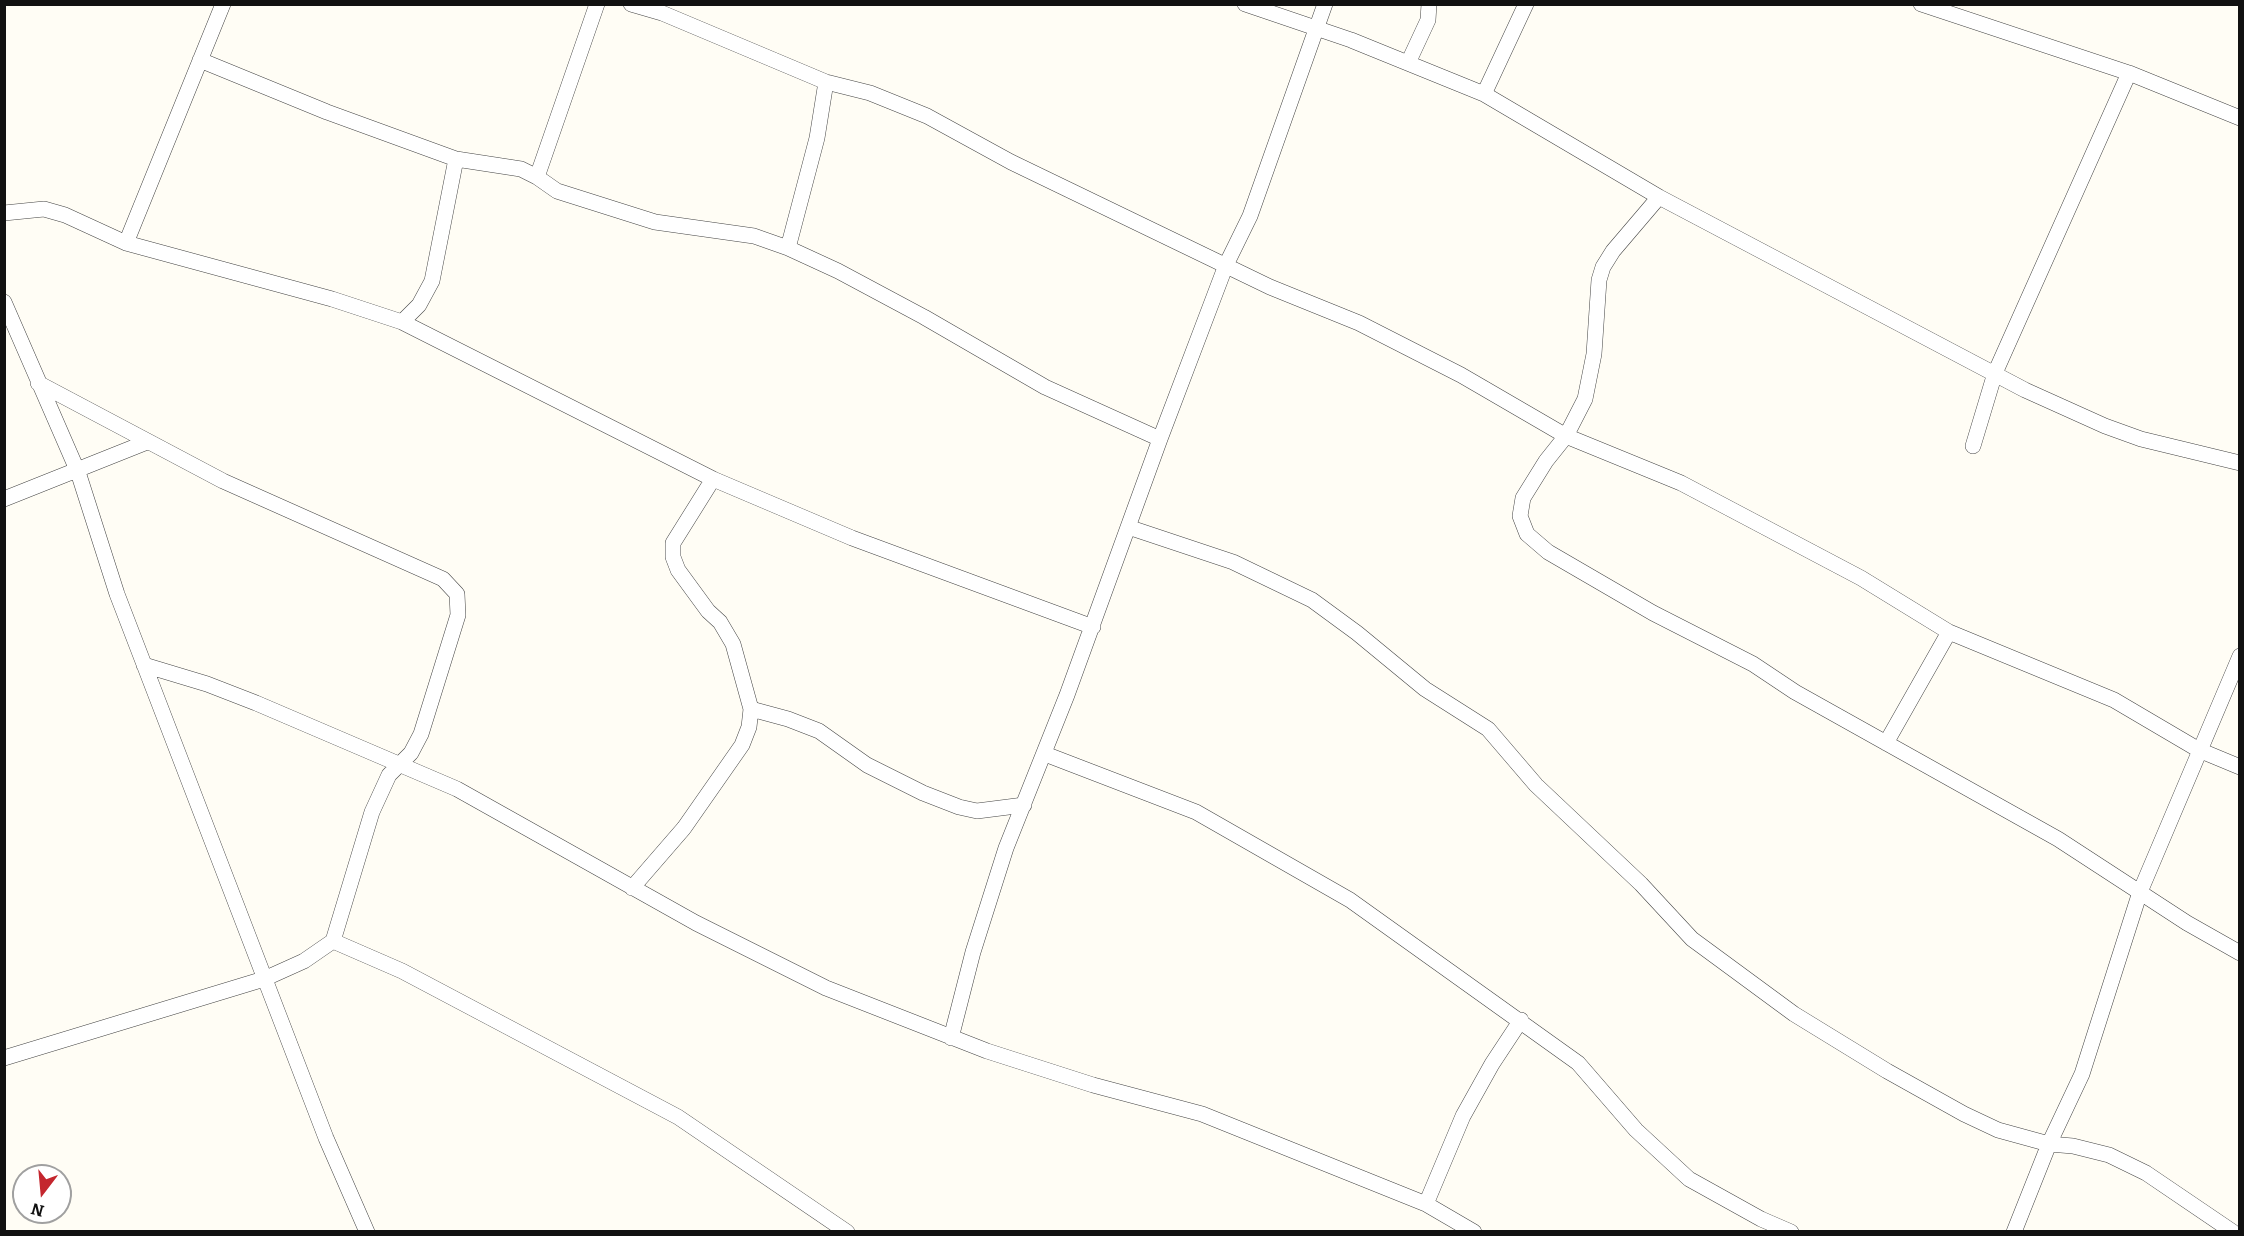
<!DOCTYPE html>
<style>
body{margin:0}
#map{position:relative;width:2244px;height:1236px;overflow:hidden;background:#fffdf5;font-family:Bitter,serif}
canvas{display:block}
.frame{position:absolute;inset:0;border:6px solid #111;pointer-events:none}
.north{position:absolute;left:12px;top:1164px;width:60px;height:60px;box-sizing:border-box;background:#fff;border:2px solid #a0a0a0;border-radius:50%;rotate:196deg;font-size:16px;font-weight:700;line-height:24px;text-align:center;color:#111}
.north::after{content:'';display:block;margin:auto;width:21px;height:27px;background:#c4262e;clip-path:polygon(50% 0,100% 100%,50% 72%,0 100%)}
</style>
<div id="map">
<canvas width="2244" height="1236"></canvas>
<div class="frame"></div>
<div class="north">N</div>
</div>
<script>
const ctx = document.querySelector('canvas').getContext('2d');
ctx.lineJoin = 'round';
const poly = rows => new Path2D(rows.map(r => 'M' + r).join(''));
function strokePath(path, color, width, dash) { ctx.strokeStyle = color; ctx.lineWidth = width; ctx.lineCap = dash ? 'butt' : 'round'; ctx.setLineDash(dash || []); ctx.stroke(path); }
const minor = poly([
 [631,4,662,13,826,82,870,93,927,116,1011,162,1270,287,1359,323,1461,375,1566,436,1546,461,1523,498,1520,516,1527,534,1548,552,1653,613,1753,664,1795,692,2058,839,2187,923,2240,953],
 [1245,4,1351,40,1484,94,1659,197,2025,390,2105,426,2141,439,2240,463],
 [1921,4,2129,73,2240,118],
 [200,60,327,112,456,159,521,169,537,177,557,191,655,222,754,236,788,248,838,271,924,317,1045,387,1160,439],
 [1408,63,1428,20,1429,4],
 [1484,94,1526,4],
 [537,177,597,4],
 [1659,197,1613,251,1603,267,1599,280,1594,354,1585,399,1566,436,1681,483,1861,578,1949,632,2114,700,2199,750,2240,767],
 [4,213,44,209,65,215,126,243,332,299,402,322,713,479,852,538,1093,627],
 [126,243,223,4],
 [788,248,817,138,826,82],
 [4,302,78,472,117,594,326,1138,367,1232],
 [402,322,419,305,432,281,456,159],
 [1973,446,1995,373,2129,73],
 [4,499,147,442],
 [1128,527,1233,562,1312,600,1357,633,1425,689,1488,729,1536,785,1641,884,1692,939,1794,1014,1887,1071,1964,1114,1998,1130,2049,1144,2073,1146,2109,1155,2146,1173,2233,1232],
 [144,665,207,684,256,703,457,789,696,923,826,988,987,1051,1093,1085,1202,1114,1426,1204,1474,1232],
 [751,709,788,719,819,731,867,765,923,793,959,807,977,811,1024,805],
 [1886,743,1949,632],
 [1045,754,1196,812,1350,900,1578,1063,1636,1130,1689,1179,1761,1219,1791,1232],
 [632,888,684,828,742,745,749,727,751,709,733,644,720,622,708,611,678,570,673,557,673,543,713,479],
 [333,941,402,971,678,1117,847,1232],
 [951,1038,973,952,1006,848,1067,695,1160,439,1226,265,1250,216,1325,4],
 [4,1058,264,979,304,961,333,941,372,812,389,775,411,753,421,734,458,615,457,594,443,579,223,481,38,383],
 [1426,1204,1463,1116,1492,1064,1521,1020],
 [2014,1232,2049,1144,2082,1074,2140,892,2240,656]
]);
strokePath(minor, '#444', 16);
strokePath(minor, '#fff', 15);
</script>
